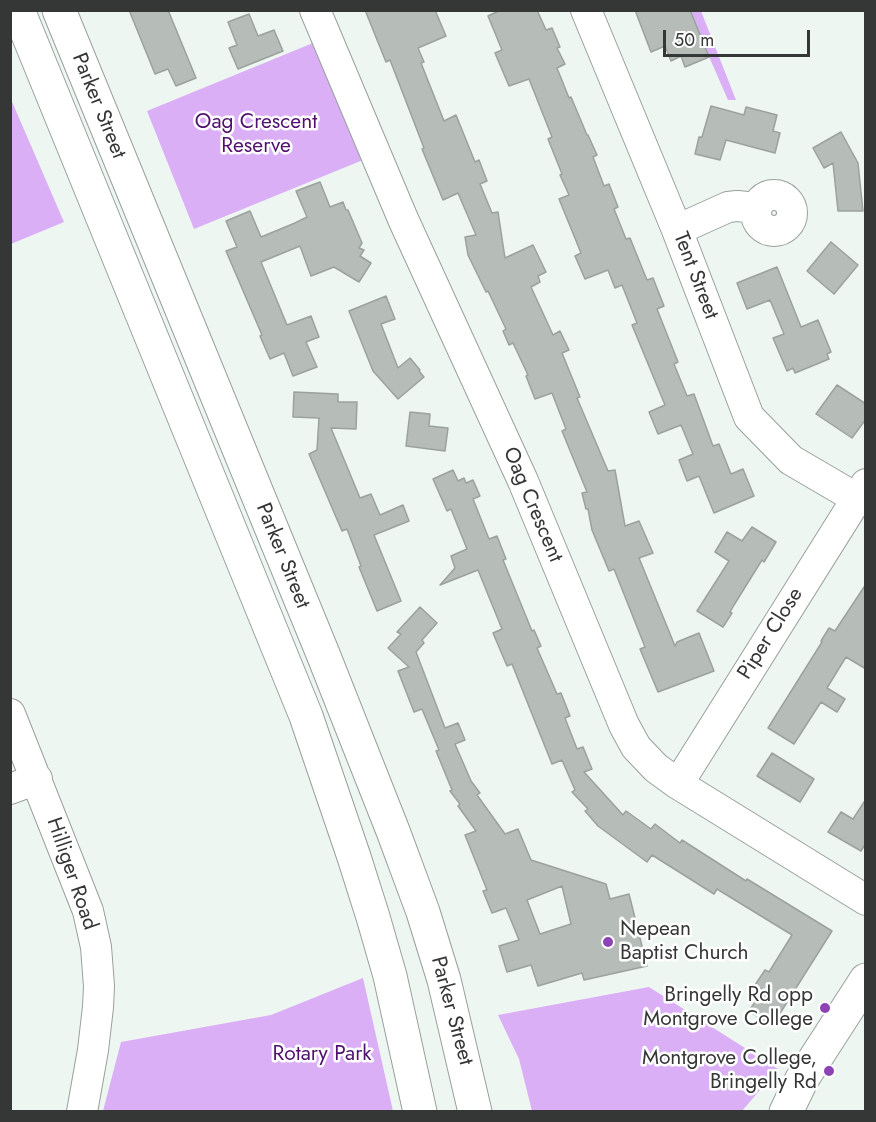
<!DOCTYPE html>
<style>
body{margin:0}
#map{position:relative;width:876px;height:1122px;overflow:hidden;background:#eef6f1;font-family:Jost,sans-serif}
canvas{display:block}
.frame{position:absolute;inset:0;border:12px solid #343736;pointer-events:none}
.scale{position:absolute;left:663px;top:30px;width:147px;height:27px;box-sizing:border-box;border:3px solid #343736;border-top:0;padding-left:8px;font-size:18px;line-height:21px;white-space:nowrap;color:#343736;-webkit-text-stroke:4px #fff;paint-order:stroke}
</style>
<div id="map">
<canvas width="876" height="1122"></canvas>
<div class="frame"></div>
<div class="scale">50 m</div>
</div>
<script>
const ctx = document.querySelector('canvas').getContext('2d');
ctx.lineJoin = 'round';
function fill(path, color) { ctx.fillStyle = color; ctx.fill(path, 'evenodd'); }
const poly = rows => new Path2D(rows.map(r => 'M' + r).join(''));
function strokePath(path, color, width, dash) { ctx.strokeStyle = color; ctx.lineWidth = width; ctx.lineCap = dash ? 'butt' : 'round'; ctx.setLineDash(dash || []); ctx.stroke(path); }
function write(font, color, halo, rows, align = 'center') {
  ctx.font = font + ' Jost,sans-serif'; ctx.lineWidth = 5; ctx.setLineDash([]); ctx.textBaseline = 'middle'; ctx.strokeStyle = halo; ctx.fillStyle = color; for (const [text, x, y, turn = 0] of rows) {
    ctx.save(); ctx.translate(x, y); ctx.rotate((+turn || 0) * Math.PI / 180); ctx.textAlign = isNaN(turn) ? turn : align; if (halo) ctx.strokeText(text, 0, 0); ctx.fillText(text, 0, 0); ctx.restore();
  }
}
const green = poly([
 [689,11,701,11,736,100,728,100],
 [313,43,363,160,194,229,147,111],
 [10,97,64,222,11,244,10,244],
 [363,978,393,1111,103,1111,121,1042,271,1015],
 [649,987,778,1069,742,1111,532,1111,519,1059,498,1015]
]);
const building = poly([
 [129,10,168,10,196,78,176,86,168,69,155,74,129,10],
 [365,10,435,10,446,36,418,48,424,62,421,63,444,121,456,115,475,162,479,160,487,181,480,184,492,213,498,212,505,258,533,245,546,272,538,276,540,282,531,287,553,335,560,331,569,350,562,353,580,397,577,398,608,471,615,470,625,526,639,521,653,553,639,558,675,646,677,642,699,633,714,671,658,692,640,649,645,647,614,569,609,571,592,530,588,509,586,509,582,493,587,492,562,431,566,429,552,393,535,399,526,376,528,375,513,343,509,345,503,331,506,329,488,291,486,292,468,255,465,237,476,235,458,193,443,200,422,149,424,148,390,60,386,62,365,10],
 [501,10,537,10,546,30,552,28,560,47,557,48,565,64,557,68,569,98,571,97,587,135,588,135,597,155,593,157,604,186,609,184,618,207,614,209,626,239,630,238,647,280,653,278,664,306,657,309,678,362,674,364,687,396,694,394,713,446,719,444,731,474,743,469,754,496,714,513,699,476,687,481,679,460,693,454,681,425,658,434,649,412,665,405,632,325,637,323,622,285,615,288,608,270,585,279,575,256,581,253,559,199,569,195,560,175,562,174,548,139,552,137,529,79,509,86,495,53,502,50,488,16,501,10],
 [635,10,690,10,709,57,685,67,681,56,671,61,665,46,651,52,635,10],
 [249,14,258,36,274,30,283,51,238,69,229,48,237,45,228,22,249,14],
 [711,106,744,115,746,107,777,115,773,131,780,133,775,153,726,140,720,160,695,154,699,137,702,137,711,106],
 [841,132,858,163,863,211,838,211,833,163,824,168,813,148,841,132],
 [320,182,330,207,343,202,346,210,348,210,362,243,359,248,364,250,360,256,371,263,359,282,334,267,311,276,300,246,261,262,287,325,311,316,319,337,306,342,317,367,293,376,284,353,270,359,260,336,262,335,226,251,237,247,226,221,250,211,261,237,295,223,307,217,296,191,320,182],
 [831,242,858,265,834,294,807,271,831,242],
 [777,267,801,327,818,320,831,352,827,354,829,359,795,373,793,368,787,371,773,338,784,334,770,300,747,309,737,283,777,267],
 [386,296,395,319,381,324,398,368,410,358,420,370,419,371,424,377,398,399,373,371,349,311,386,296],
 [837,385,866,404,866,419,852,438,816,414,837,385],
 [294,392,338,394,338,402,357,402,356,429,331,428,360,498,371,494,380,515,403,505,409,521,374,535,401,601,377,611,359,567,361,566,347,529,342,531,309,454,317,450,319,418,293,417,294,392],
 [410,412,430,414,429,426,448,428,445,451,406,446,410,412],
 [453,470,458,481,464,478,466,483,473,480,480,496,473,499,489,539,497,536,506,559,503,560,532,631,534,630,541,646,537,648,557,694,561,693,570,716,565,718,577,749,583,747,592,769,584,772,623,815,626,811,651,829,655,824,680,843,682,840,746,881,747,879,832,931,772,1026,749,1011,763,990,755,985,765,970,769,972,792,935,717,889,714,894,652,855,647,862,598,826,585,811,588,809,572,792,575,790,562,760,552,764,512,664,507,666,493,633,502,629,478,570,440,585,455,568,451,556,467,549,451,509,447,511,433,479,453,470],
 [752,527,776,542,764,562,762,560,734,605,730,612,732,613,723,627,697,611,729,561,715,552,727,532,742,541,752,527],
 [866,584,866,669,846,657,827,688,845,699,837,712,821,702,794,744,768,728,822,642,821,641,829,628,835,631,866,584],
 [420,607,437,623,422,640,424,643,416,652,445,728,458,723,465,740,455,744,471,781,480,793,477,795,505,834,518,829,531,860,606,884,610,899,629,894,647,966,584,980,582,973,538,986,531,965,507,972,499,946,519,940,506,908,492,913,483,891,487,890,465,835,476,831,458,806,460,804,450,791,452,790,436,751,439,750,422,709,414,712,398,671,409,667,388,648,401,634,397,632,420,607],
 [562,886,571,924,540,934,527,900,562,886],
 [772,753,814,779,800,802,757,776,772,753],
 [866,799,866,843,861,851,828,832,841,812,853,819,866,799]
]);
const minor = poly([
 [315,10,403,219,523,481,624,725,636,747,656,768,678,784,866,900],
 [586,10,677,230,749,417,791,460,856,498],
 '756 213a18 18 0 1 1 36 0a18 18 0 1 1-36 0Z',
 [677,230,728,207,737,206,757,208],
 [10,714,88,911,96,947,99,986,98,1007,93,1050,82,1112],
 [678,784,866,484],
 [10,789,37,779]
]);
const major = poly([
 [786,1112,802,1079,866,980]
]);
const highway = poly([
 [18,10,306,716,354,857,373,917,390,976,420,1112],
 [59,10,323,654,393,831,423,912,444,980,475,1112]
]);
const markers = [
 [608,942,6,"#8e43b5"],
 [825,1008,6,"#8e43b5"],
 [829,1071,6,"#8e43b5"]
];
const streetNames = [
 ["Parker Street",98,106,68],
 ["Tent Street",695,276,69],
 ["Oag Crescent",532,505,67],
 ["Parker Street",282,556,68],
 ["Piper Close",771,634,-58],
 ["Hilliger Road",71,874,71],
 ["Parker Street",451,1011,75]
];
const parkNames = [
 ["Oag Crescent",256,123],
 ["Reserve",256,147],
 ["Rotary Park",322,1055]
];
const poiNames = [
 ["Nepean",620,930,"left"],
 ["Baptist Church",620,954,"left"],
 ["Bringelly Rd opp",813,996],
 ["Montgrove College",813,1020],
 ["Montgrove College,",817,1059],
 ["Bringelly Rd",817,1083]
];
fill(green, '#dbaff6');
fill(building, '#b6bdb9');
strokePath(building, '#9ba29e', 1.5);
strokePath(minor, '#99a09c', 32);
strokePath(major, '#99a09c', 35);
strokePath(highway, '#99a09c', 35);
strokePath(minor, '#fff', 30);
strokePath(major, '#fff', 33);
strokePath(highway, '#fff', 33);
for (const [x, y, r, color] of markers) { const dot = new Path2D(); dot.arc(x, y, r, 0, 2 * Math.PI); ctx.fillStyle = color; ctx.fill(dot); strokePath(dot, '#fff', 2); }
write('21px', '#343736', '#fff', streetNames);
write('21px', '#50106d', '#fff', parkNames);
write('21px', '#343736', '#fff', poiNames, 'right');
</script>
